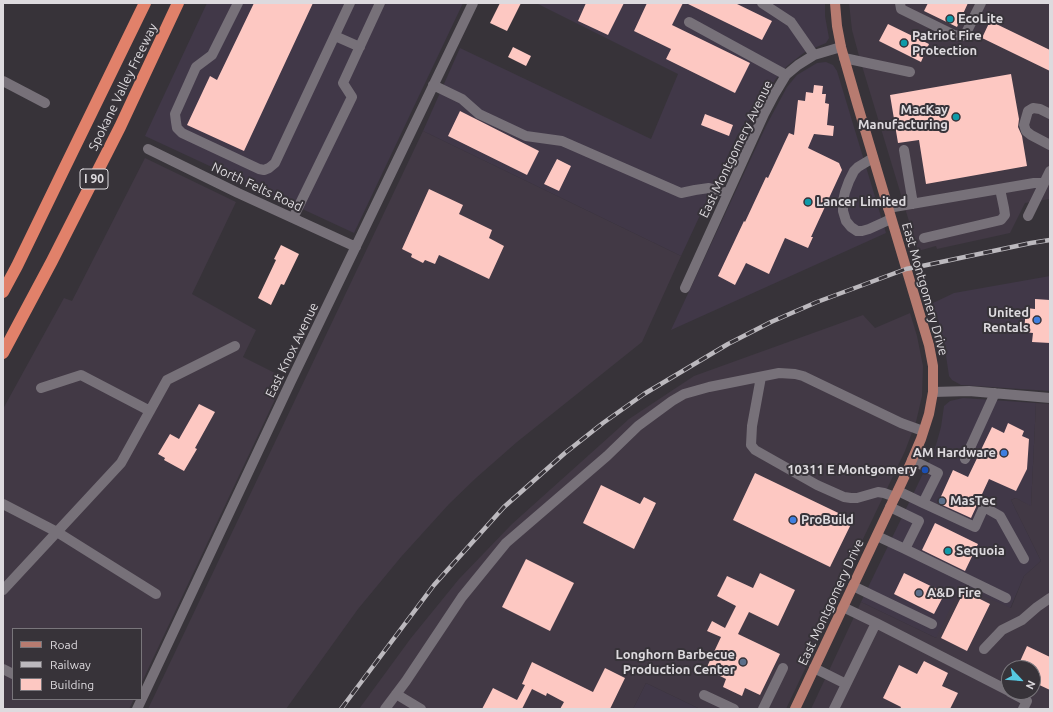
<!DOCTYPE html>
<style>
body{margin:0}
#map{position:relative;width:1053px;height:712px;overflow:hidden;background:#373339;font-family:Ubuntu,sans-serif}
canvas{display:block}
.frame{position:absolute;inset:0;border:4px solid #dddade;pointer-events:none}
.legend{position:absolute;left:12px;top:628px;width:130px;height:72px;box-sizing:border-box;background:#373339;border:1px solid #79767b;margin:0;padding:5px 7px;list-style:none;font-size:12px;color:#dddade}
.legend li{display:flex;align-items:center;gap:8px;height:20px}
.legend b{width:20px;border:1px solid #79767b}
.north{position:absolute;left:1001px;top:660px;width:40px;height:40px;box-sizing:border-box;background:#373339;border:1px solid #79767b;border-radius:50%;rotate:116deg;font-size:11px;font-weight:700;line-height:16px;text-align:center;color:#dddade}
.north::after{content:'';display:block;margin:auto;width:14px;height:18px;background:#56c9e1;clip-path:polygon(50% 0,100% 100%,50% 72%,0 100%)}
</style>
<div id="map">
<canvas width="1053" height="712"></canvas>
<div class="frame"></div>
<ul class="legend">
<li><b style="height:5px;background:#b77b70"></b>Road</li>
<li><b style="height:5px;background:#bcb9be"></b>Railway</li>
<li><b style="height:11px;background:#fdc8c2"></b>Building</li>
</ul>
<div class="north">N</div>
</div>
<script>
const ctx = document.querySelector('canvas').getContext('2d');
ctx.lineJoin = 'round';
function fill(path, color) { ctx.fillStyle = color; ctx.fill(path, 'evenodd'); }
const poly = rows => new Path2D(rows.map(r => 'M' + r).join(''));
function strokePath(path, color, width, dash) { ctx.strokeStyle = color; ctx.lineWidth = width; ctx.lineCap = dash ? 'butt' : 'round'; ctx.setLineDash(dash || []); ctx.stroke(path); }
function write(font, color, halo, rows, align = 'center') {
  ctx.font = font + ' Ubuntu,sans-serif'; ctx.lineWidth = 4; ctx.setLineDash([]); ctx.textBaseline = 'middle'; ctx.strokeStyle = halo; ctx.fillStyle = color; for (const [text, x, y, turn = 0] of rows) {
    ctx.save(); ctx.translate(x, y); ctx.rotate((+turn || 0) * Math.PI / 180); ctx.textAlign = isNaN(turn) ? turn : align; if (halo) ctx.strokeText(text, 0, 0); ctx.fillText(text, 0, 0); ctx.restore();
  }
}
const commercial = poly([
 [207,3,463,3,354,233,145,136],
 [536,3,825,3,825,16,829,38,826,43,805,52,787,66,775,80,762,104,737,136,681,256,423,131,460,48,651,139,678,74],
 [826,62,833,65,837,71,886,233,671,330,766,126,787,87,797,75,817,63],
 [1050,276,1050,391,961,385,952,380,949,376,944,342,933,303,954,293],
 [963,398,1036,403,1031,507,1016,498,1011,500,1041,561,1024,576,1010,609,936,638,861,602,931,457,936,445,941,427,944,406,950,401],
 [646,683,700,709,633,709]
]);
const built = poly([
 [849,3,1050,3,1050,199,1025,203,1010,233,937,249,936,246,918,251,859,56,852,30],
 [423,131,681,256,642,342,517,442,476,478,449,504,401,557,358,609,286,709,148,709],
 [145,158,236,202,192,294,256,330,243,357,285,378,141,684,141,629,13,629,13,699,134,699,129,709,3,709,3,409,64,298,72,301],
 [910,313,917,336,923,366,922,396,916,422,905,451,842,583,842,591,786,709,700,709,646,683,633,709,359,709,411,638,459,579,512,524,629,419,694,376,863,315,875,328],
 [1036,403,1050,404,1050,709,811,709,861,602,936,638,961,586,1011,608,1024,576,1041,561,1011,500,1016,498,1031,506],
 [1009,668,1033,668,1033,692,1009,692]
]);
const building = poly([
 [254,3,313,3,244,151,187,125,210,76,217,80],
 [500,3,521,3,507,31,490,23],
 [586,3,624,3,608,35,578,21],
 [647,3,683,3,672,25,750,63,735,93,666,59,671,49,634,31],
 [686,3,735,3,772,21,762,40],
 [928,3,968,3,957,27,924,11],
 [990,21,1050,50,1050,71,982,38],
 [888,24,929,44,921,62,879,41],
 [513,47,531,56,526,66,508,57],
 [1011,74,1019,119,1018,127,1022,136,1027,166,926,184,919,140,898,143,890,95],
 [814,85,823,86,822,94,826,94,825,103,829,104,827,125,834,126,833,136,814,134,808,148,839,163,842,170,811,237,813,237,808,248,785,238,769,274,746,263,735,285,718,276,744,221,745,222,766,177,768,178,789,133,794,135,798,100,805,101,806,92,813,93],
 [460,111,539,151,527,175,448,136],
 [705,114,733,125,729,136,701,125],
 [557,159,571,166,559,191,544,184],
 [429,189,463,205,459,214,492,230,489,238,504,246,489,279,439,255,435,264,425,260,423,263,411,257,412,254,402,249],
 [281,245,299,254,284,285,281,284,271,305,258,298,276,260,274,259],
 [1035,299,1050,300,1050,343,1032,342,1033,333,1024,332,1026,308,1035,309],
 [199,404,215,412,195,448,197,449,184,471,164,460,165,458,158,454,170,434,179,439],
 [1008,423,1024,431,1022,436,1029,439,1027,469,1016,491,989,479,971,518,938,503,953,470,968,477,992,427,1004,433],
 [755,473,853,520,830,567,733,520],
 [601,485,640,504,644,497,656,503,634,549,583,523],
 [935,523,978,544,965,571,922,550],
 [526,559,574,583,550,631,502,607],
 [760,573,795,590,778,626,749,612,738,634,780,654,760,695,745,688,742,696,723,687,726,679,706,669,721,637,707,631,712,621,725,628,736,606,717,596,727,576,753,588],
 [904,573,945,593,934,614,894,594],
 [964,591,990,604,967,651,941,638],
 [1027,646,1050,657,1050,690,1033,682,1033,668,1017,668],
 [924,661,948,673,942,686,958,693,950,709,900,709,901,707,883,698,899,665,917,674],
 [532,662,593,692,605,668,625,678,610,709,560,709,564,702,547,693,546,696,532,689,522,709,482,709,493,688,517,700,525,685,522,684]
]);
const minor = poly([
 [238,3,212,55,196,67,175,114,176,122,177,128,182,133,259,169,264,170,269,168,275,163,350,3],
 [762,3,791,22,814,55],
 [900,3,901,9,954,35,962,36,966,33,981,3],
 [689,22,786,75],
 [335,36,360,47],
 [844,58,910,72],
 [3,81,45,103],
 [433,85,462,99,479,114,526,136,562,141,681,193,695,190,709,188,728,193],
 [1050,114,1040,109,1033,108,1028,111,1024,125,1026,131,1031,135,1050,145],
 [148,149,238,193,356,247],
 [904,150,913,204],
 [873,158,858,167,854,171,849,181,845,192,843,201,843,211,846,221,851,227,857,231,862,231,869,229,891,219],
 [888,208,1034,183,1044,183],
 [1028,216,1050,171],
 [293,218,352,97,343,83,380,3],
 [924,238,1001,220,1005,215,1004,208,1000,189],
 [685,288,764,114,774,95,786,75,798,65,814,55,841,47],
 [761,377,752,426,751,445,755,450,817,485,844,497,851,498,857,498,878,492,884,493,895,497],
 [41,388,81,375,150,411],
 [933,392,969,391,1050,398],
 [965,459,995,393],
 [898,491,923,503,938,473,912,460],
 [923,503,975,527,984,507,1000,516,1024,559],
 [3,504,57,532,156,594],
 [877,536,905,549,919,521,890,507],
 [905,549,1006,598],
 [853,586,932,624],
 [3,590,121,463,167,380,235,346],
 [876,623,1009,691],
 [984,649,1002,630,1022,620,1037,607,1050,598],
 [814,668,846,684],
 [3,669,13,674],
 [1010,692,1027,701,1023,709],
 [396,694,421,709],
 [704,695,734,709],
 [137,709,291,381,473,3],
 [385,709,406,681,462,597,506,543,607,456,638,426,672,401,684,394,709,387,779,373,795,374,803,376,901,423,923,431],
 [763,709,783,668],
 [834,709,876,623,843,607]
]);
const major = poly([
 [795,709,909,467,921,439,929,414,933,392,933,366,929,345,857,103,841,47,837,26,835,3]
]);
const highway = poly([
 [3,292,17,266,64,169,145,3],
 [3,353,52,261,120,127,178,3]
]);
const rail = poly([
 [341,709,434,585,504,507,565,453,603,423,644,394,728,344,771,322,817,302,906,269,922,266,1031,243,1050,240]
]);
const markers = [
 [950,19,4,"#0f9aa8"],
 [904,43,4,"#0f9aa8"],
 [956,117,4,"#0f9aa8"],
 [808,202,4,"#0f9aa8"],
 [1037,320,4,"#3f7fe0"],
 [1004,453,4,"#3f7fe0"],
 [925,470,4,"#1a4fb4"],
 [942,501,4,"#5c6f8a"],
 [793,520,4,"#3f7fe0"],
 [948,551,4,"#0f9aa8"],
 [919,593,4,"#5c6f8a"],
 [743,662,4,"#5c6f8a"]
];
const shields = [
 [94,179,28]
];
const shieldNames = [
 ["I 90",94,179]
];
const poiNames = [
 ["EcoLite",958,19],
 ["Patriot Fire",912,36],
 ["Protection",912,51],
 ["MacKay",948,110,"right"],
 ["Manufacturing",948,125,"right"],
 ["Lancer Limited",816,202],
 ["United",1029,313,"right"],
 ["Rentals",1029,328,"right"],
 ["AM Hardware",996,453,"right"],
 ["10311 E Montgomery",917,470,"right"],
 ["MasTec",950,501],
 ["ProBuild",801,520],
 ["Sequoia",956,551],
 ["A&D Fire",927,593],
 ["Longhorn Barbecue",735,655,"right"],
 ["Production Center",735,670,"right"]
];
const streetNames = [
 ["Spokane Valley Freeway",123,87,-64],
 ["East Montgomery Avenue",736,149,-64],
 ["North Felts Road",257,187,25],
 ["East Montgomery Drive",925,289,74],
 ["East Knox Avenue",292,350,-64],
 ["East Montgomery Drive",831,602,-65]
];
fill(commercial, '#413848');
fill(built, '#423945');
fill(building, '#fdc8c2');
strokePath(minor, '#777179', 10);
strokePath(major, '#b77b70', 10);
strokePath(highway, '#e1816a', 12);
strokePath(rail, '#bcb9be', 4.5);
strokePath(rail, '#373339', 3, [9]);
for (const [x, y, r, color] of markers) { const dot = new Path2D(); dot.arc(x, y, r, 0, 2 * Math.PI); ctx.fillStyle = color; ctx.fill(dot); strokePath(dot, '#373339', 1.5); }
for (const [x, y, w] of shields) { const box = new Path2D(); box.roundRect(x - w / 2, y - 10, w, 20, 3); ctx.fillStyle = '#373339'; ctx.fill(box); strokePath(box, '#dddade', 1); }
write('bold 12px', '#dddade', null, shieldNames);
write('bold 13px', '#dddade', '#373339', poiNames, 'left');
write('13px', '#dddade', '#373339', streetNames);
</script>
